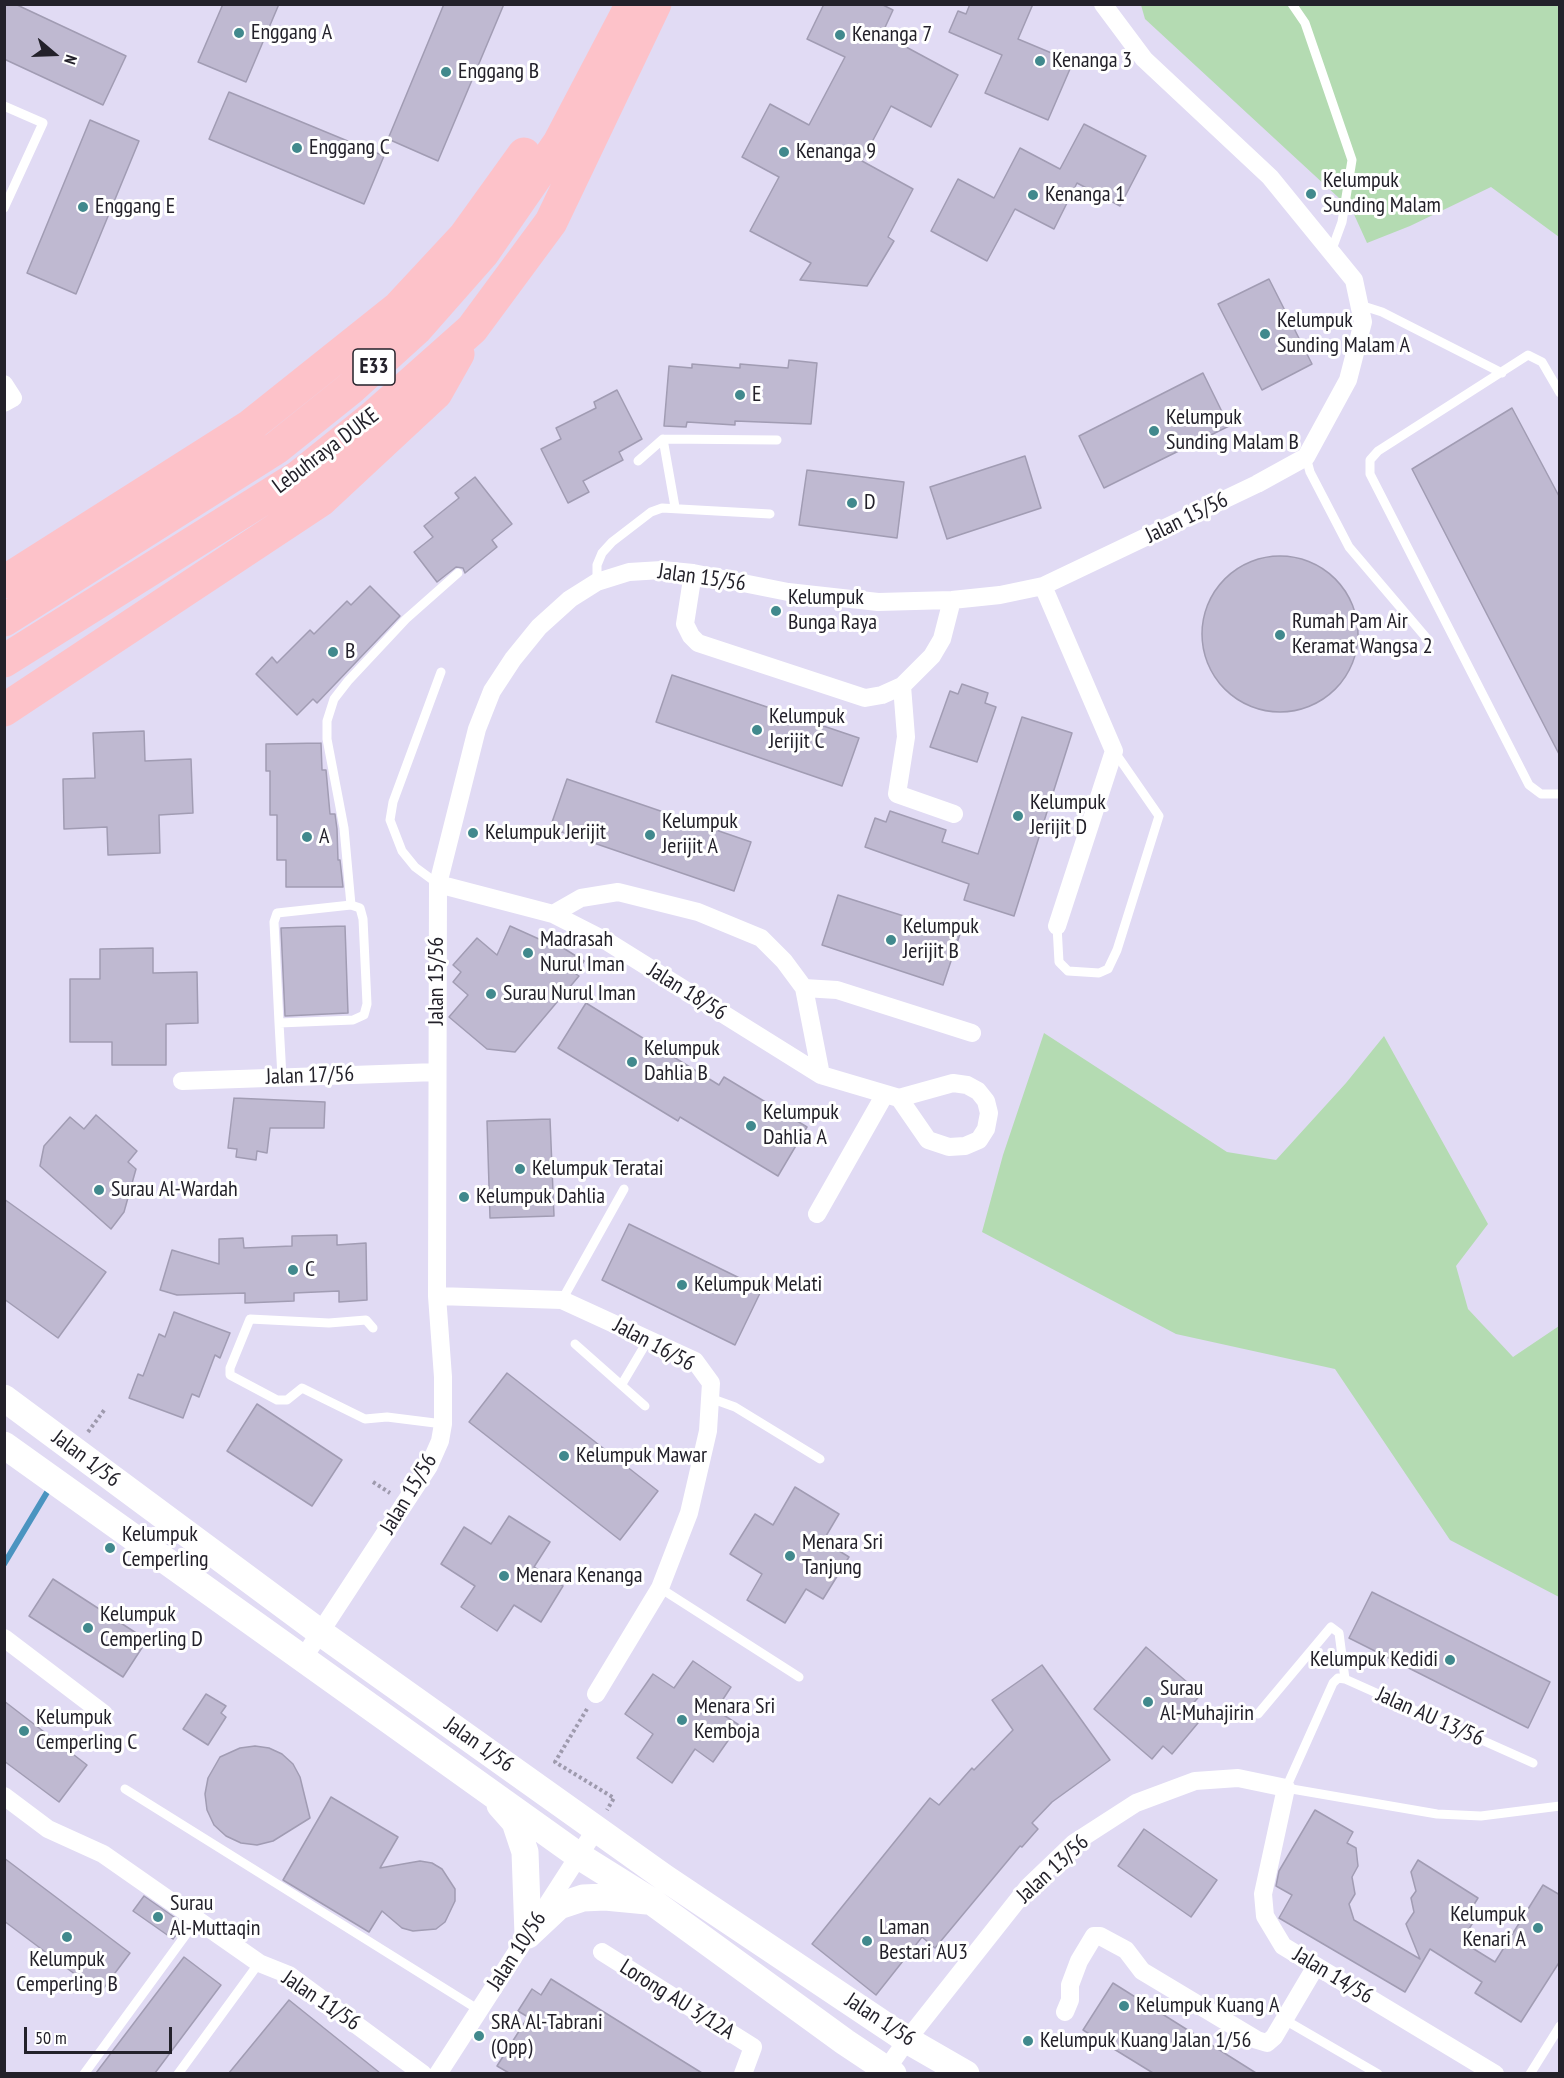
<!DOCTYPE html>
<style>
body{margin:0}
#map{position:relative;width:1564px;height:2078px;overflow:hidden;background:#e1dbf4;font-family:"PT Sans Narrow",sans-serif}
canvas{display:block}
.frame{position:absolute;inset:0;border:6px solid #23212a;pointer-events:none}
.north{position:absolute;left:24px;top:24px;width:60px;height:60px;-webkit-text-stroke:4px #fff;paint-order:stroke;rotate:109deg;font-size:16px;font-weight:700;line-height:24px;text-align:center;color:#23212a}
.north::after{content:'';display:block;margin:auto;width:21px;height:27px;background:#23212a;clip-path:polygon(50% 0,100% 100%,50% 72%,0 100%)}
.scale{position:absolute;left:24px;top:2027px;width:148px;height:27px;box-sizing:border-box;border:3px solid #23212a;border-top:0;padding-left:8px;font-size:18px;line-height:21px;white-space:nowrap;color:#23212a;-webkit-text-stroke:4px #fff;paint-order:stroke}
</style>
<div id="map">
<canvas width="1564" height="2078"></canvas>
<div class="frame"></div>
<div class="north">N</div>
<div class="scale">50 m</div>
</div>
<script>
const ctx = document.querySelector('canvas').getContext('2d');
ctx.lineJoin = 'round';
function fill(path, color) { ctx.fillStyle = color; ctx.fill(path, 'evenodd'); }
const poly = rows => new Path2D(rows.map(r => 'M' + r).join(''));
function strokePath(path, color, width, dash) { ctx.strokeStyle = color; ctx.lineWidth = width; ctx.lineCap = dash ? 'butt' : 'round'; ctx.setLineDash(dash || []); ctx.stroke(path); }
function write(font, color, halo, rows, align = 'center') {
  ctx.font = font + ' "PT Sans Narrow",sans-serif'; ctx.lineWidth = 6; ctx.setLineDash([]); ctx.textBaseline = 'middle'; ctx.strokeStyle = halo; ctx.fillStyle = color; for (const [text, x, y, turn = 0] of rows) {
    ctx.save(); ctx.translate(x, y); ctx.rotate((+turn || 0) * Math.PI / 180); ctx.textAlign = isNaN(turn) ? turn : align; if (halo) ctx.strokeText(text, 0, 0); ctx.fillText(text, 0, 0); ctx.restore();
  }
}
const green = poly([
 [1141,5,1559,5,1559,237,1491,187,1410,226,1367,243,1352,210,1145,19],
 [1044,1033,1227,1152,1276,1160,1346,1083,1384,1036,1488,1224,1456,1266,1468,1309,1513,1357,1559,1326,1559,1597,1450,1540,1335,1369,1176,1334,982,1232,1003,1155]
]);
const stream = poly([
 [4,1564,49,1489]
]);
const building = poly([
 [4,4,15,4,126,56,103,105,4,59,4,4],
 [223,4,279,4,246,82,198,62,223,4],
 [444,4,504,4,438,161,388,139,444,4],
 [824,4,881,4,893,10,882,34,958,75,931,127,891,106,862,161,913,189,888,237,894,241,867,286,800,280,811,263,750,231,779,177,742,157,770,104,809,125,845,57,807,39,824,4],
 [970,4,1033,4,1018,39,1073,62,1048,120,985,93,1002,55,949,32,958,11,966,14,970,4],
 [229,92,384,156,364,204,209,139,229,92],
 [90,120,139,141,76,294,27,273,90,120],
 [1084,124,1146,156,1120,206,1077,183,1054,229,1015,209,987,261,931,231,958,179,994,198,1020,148,1060,169,1084,124],
 [1269,279,1312,364,1262,390,1218,304,1269,279],
 [789,360,817,363,811,424,735,421,735,425,687,422,686,427,664,426,669,366,692,368,692,364,740,368,740,364,788,368,789,360],
 [1203,373,1229,426,1104,488,1079,436,1203,373],
 [617,390,642,439,619,452,623,460,583,481,589,492,568,503,541,449,561,439,556,428,596,408,594,402,617,390],
 [1512,408,1560,498,1560,756,1412,469,1512,408],
 [1025,456,1041,508,947,539,930,487,1025,456],
 [807,470,904,482,897,538,799,525,807,470],
 [475,477,512,524,492,540,497,547,465,573,463,568,456,567,437,582,414,552,433,537,424,526,459,498,455,493,475,477],
 '1202 634a78 78 0 1 1 156 0a78 78 0 1 1-156 0Z',
 [370,586,400,616,317,703,313,699,297,715,256,674,272,657,277,663,310,630,314,634,347,601,351,605,370,586],
 [672,675,859,738,842,786,656,722,672,675],
 [962,684,988,693,985,703,996,707,977,762,930,747,950,691,958,694,962,684],
 [1022,717,1072,733,1014,916,964,900,969,884,865,847,875,818,886,822,890,811,946,830,942,842,978,854,1022,717],
 [144,731,145,761,191,759,193,813,159,815,160,853,108,855,107,827,64,829,63,779,95,778,93,733,144,731],
 [321,743,322,770,326,770,330,814,335,814,337,829,338,860,340,860,343,887,286,887,286,860,277,860,277,815,270,815,270,771,266,771,266,744,321,743],
 [567,779,751,842,734,891,550,828,567,779],
 [838,895,960,934,943,985,822,945,838,895],
 [345,926,348,1013,285,1016,281,928,345,926],
 [510,926,559,948,560,946,584,961,576,974,579,976,515,1052,487,1049,449,1017,468,995,453,982,461,972,453,965,477,938,497,955,510,926],
 [153,948,153,973,197,972,198,1023,166,1024,166,1065,112,1065,112,1042,70,1042,70,979,100,979,100,949,153,948],
 [586,1003,719,1085,724,1077,807,1127,778,1176,680,1117,678,1121,558,1048,586,1003],
 [234,1098,325,1102,324,1128,270,1128,267,1153,257,1151,256,1160,236,1157,237,1149,228,1148,234,1098],
 [96,1115,137,1151,128,1162,136,1169,124,1212,111,1229,40,1166,44,1146,70,1117,84,1129,96,1115],
 [550,1119,554,1216,490,1218,487,1121,550,1119],
 [4,1199,106,1272,58,1338,4,1299,4,1199],
 [629,1224,762,1289,735,1345,602,1280,629,1224],
 [337,1235,337,1245,366,1243,367,1300,339,1302,339,1291,294,1293,294,1301,245,1303,245,1293,177,1295,160,1290,172,1250,219,1264,219,1239,243,1238,244,1248,292,1246,292,1236,337,1235],
 [174,1312,230,1333,220,1358,215,1355,199,1397,192,1394,183,1418,129,1398,138,1374,143,1376,159,1334,165,1337,174,1312],
 [507,1373,658,1491,620,1540,469,1422,507,1373],
 [257,1404,342,1460,312,1506,227,1451,257,1404],
 [795,1487,839,1514,823,1541,849,1557,823,1599,806,1589,785,1623,747,1600,762,1574,730,1554,755,1514,773,1525,795,1487],
 [509,1516,550,1542,534,1567,563,1586,541,1622,514,1605,497,1631,461,1607,475,1586,441,1564,464,1527,491,1544,509,1516],
 [53,1579,147,1640,123,1677,29,1616,53,1579],
 [1372,1592,1550,1682,1528,1728,1349,1638,1372,1592],
 [1146,1647,1201,1694,1186,1712,1198,1723,1172,1754,1163,1746,1152,1759,1094,1709,1146,1647],
 [693,1661,731,1687,716,1710,739,1725,713,1762,695,1749,672,1783,637,1758,653,1734,625,1714,653,1674,674,1688,693,1661],
 [1042,1665,1110,1760,1052,1802,1032,1823,1038,1829,1022,1847,1020,1846,935,1948,922,1937,876,1995,812,1944,930,1798,939,1805,972,1768,974,1770,1013,1730,992,1700,1042,1665],
 [206,1694,226,1706,221,1713,226,1717,208,1745,183,1729,206,1694],
 [4,1701,87,1765,59,1802,4,1761,4,1701],
 [255,1746,269,1748,282,1754,293,1764,300,1777,310,1818,273,1841,257,1845,241,1843,226,1836,214,1825,207,1810,205,1794,208,1778,220,1757,240,1748,255,1746],
 [331,1797,398,1837,380,1868,420,1861,432,1863,442,1869,455,1889,455,1901,445,1922,436,1929,413,1931,402,1928,382,1911,369,1932,283,1880,331,1797],
 [1315,1810,1353,1832,1347,1843,1356,1848,1358,1866,1352,1877,1355,1894,1349,1904,1354,1920,1420,1959,1406,1924,1414,1912,1411,1898,1416,1891,1411,1872,1418,1860,1478,1898,1467,1916,1474,1921,1461,1941,1495,1962,1543,1885,1560,1895,1560,1961,1521,2022,1475,1993,1482,1982,1430,1949,1405,1992,1279,1918,1292,1895,1276,1886,1279,1871,1315,1810],
 [1144,1829,1217,1880,1191,1917,1118,1866,1144,1829],
 [4,1858,130,1953,100,1993,4,1921,4,1858],
 [144,1896,184,1924,173,1939,133,1911,144,1896],
 [184,1957,221,1985,155,2073,96,2073,184,1957],
 [551,1979,660,2047,702,2073,509,2073,497,2066,528,2017,518,2011,532,1989,541,1995,551,1979],
 [1113,1983,1256,2073,1153,2073,1083,2030,1113,1983],
 [289,2000,380,2073,229,2073,289,2000]
]);
const path = poly([
 [88,1432,105,1409],
 [373,1482,390,1493],
 [587,1709,555,1762,614,1798,607,1810]
]);
const service = poly([
 [1292,4,1305,23,1352,160,1342,222,1331,252],
 [4,106,43,123,4,208],
 [1360,305,1382,312,1502,373],
 [1560,393,1542,362,1528,355,1378,451,1370,460,1370,474,1529,785,1541,794,1560,794],
 [663,439,777,440],
 [1306,457,1310,472,1349,547,1429,641],
 [638,461,663,439,675,507],
 [597,582,597,565,602,553,612,542,651,512,662,508,770,514],
 [438,884,415,867,402,851,390,820,393,802,441,672],
 [351,905,344,828,327,739,327,721,334,699,348,681,406,619,458,573],
 [1057,926,1059,962,1068,971,1099,973,1108,969,1117,950,1159,816,1114,751],
 [279,1023,353,1020,364,1015,367,1004,363,919,360,908,351,905,277,913,274,922,279,1023,282,1077],
 [562,1300,624,1189],
 [373,1328,366,1320,329,1323,250,1319,230,1368,230,1375,277,1400,287,1400,302,1388,365,1419,387,1417,443,1424],
 [575,1344,645,1406],
 [622,1384,648,1340],
 [710,1398,735,1407,820,1459],
 [660,1588,799,1677],
 [1258,1714,1331,1627,1339,1633,1345,1679],
 [1533,1763,1345,1679,1338,1678,1333,1683,1286,1788,1437,1814,1481,1816,1560,1806],
 [125,1789,479,2010],
 [1285,2020,1378,2074],
 [84,2074,198,1918],
 [178,2074,259,1963],
 [1530,2074,1560,2026]
]);
const minor = poly([
 [4,384,13,398,4,403],
 [693,573,685,624,691,636,698,643,865,698,882,695,902,686,932,656,942,639,952,600],
 [1043,586,1114,751,1057,926],
 [902,686,906,737,897,794,954,814],
 [438,884,553,914,608,942,821,1075,899,1098,953,1083,967,1085,978,1091,986,1101,989,1113,986,1129,979,1140,965,1146,949,1147,928,1140,899,1098],
 [553,914,581,898,618,892,698,912,761,938,784,961,804,988,821,1075],
 [804,988,837,990,972,1033],
 [182,1081,437,1072],
 [817,1214,885,1094],
 [437,1296,562,1300,695,1361,711,1383,708,1431,689,1513,660,1588,596,1694],
 [4,1638,104,1714],
 [304,1657,429,1466,440,1441,443,1424,443,1377,437,1296,438,884,477,729,492,691,513,659,539,627,570,599,597,582,629,572,662,570,693,573,788,592,878,602,952,600,1000,595,1043,586,1257,484,1306,457,1348,380,1363,322,1354,280,1270,177,1144,59,1103,4],
 [4,1796,48,1829,103,1854,259,1963,289,1975,423,2074],
 [602,1952,753,2047,743,2074],
 [1065,2012,1070,2000,1070,1985,1079,1961,1094,1936,1100,1936,1126,1950,1142,1971,1257,2040,1267,2043,1274,2037,1316,1966],
 [886,2070,907,2040,1028,1887,1074,1843,1136,1803,1195,1781,1238,1778,1286,1788,1263,1894,1265,1916,1283,1946,1495,2074],
 [438,2074,596,1829]
]);
const secondary = poly([
 [4,1398,321,1633,665,1878,907,2040,966,2074],
 [4,1445,579,1856,651,1901,845,2042,893,2074],
 [500,1805,515,1822,525,1852,528,1935],
 [528,1935,559,1906,583,1898,605,1897,647,1901]
]);
const motorway = poly([
 [4,582,250,426,398,308,465,236,524,154],
 [4,620,276,448,351,388,416,329,483,253,559,143,632,4],
 [4,661,298,477,374,416,472,329,551,222,655,4],
 [4,710,321,500,436,393,458,354]
]);
const markers = [
 [239,33,6,"#41898d"],
 [840,35,6,"#41898d"],
 [1040,61,6,"#41898d"],
 [446,72,6,"#41898d"],
 [297,148,6,"#41898d"],
 [784,152,6,"#41898d"],
 [1311,194,6,"#41898d"],
 [1033,195,6,"#41898d"],
 [83,207,6,"#41898d"],
 [1265,334,6,"#41898d"],
 [740,395,6,"#41898d"],
 [1154,431,6,"#41898d"],
 [852,503,6,"#41898d"],
 [776,611,6,"#41898d"],
 [1280,635,6,"#41898d"],
 [333,652,6,"#41898d"],
 [757,730,6,"#41898d"],
 [1018,816,6,"#41898d"],
 [473,833,6,"#41898d"],
 [650,835,6,"#41898d"],
 [307,837,6,"#41898d"],
 [891,940,6,"#41898d"],
 [528,953,6,"#41898d"],
 [491,994,6,"#41898d"],
 [632,1062,6,"#41898d"],
 [751,1126,6,"#41898d"],
 [520,1169,6,"#41898d"],
 [99,1190,6,"#41898d"],
 [464,1197,6,"#41898d"],
 [293,1270,6,"#41898d"],
 [682,1285,6,"#41898d"],
 [564,1456,6,"#41898d"],
 [110,1548,6,"#41898d"],
 [790,1556,6,"#41898d"],
 [504,1576,6,"#41898d"],
 [88,1628,6,"#41898d"],
 [1450,1660,6,"#41898d"],
 [1148,1702,6,"#41898d"],
 [682,1720,6,"#41898d"],
 [24,1731,6,"#41898d"],
 [158,1917,6,"#41898d"],
 [1538,1928,6,"#41898d"],
 [67,1937,6,"#41898d"],
 [867,1941,6,"#41898d"],
 [1124,2006,6,"#41898d"],
 [479,2036,6,"#41898d"],
 [1028,2041,6,"#41898d"]
];
const shields = [
 [374,367,42]
];
const shieldNames = [
 ["E33",374,367]
];
const poiNames = [
 ["Enggang A",251,33],
 ["Kenanga 7",852,35],
 ["Kenanga 3",1052,61],
 ["Enggang B",458,72],
 ["Enggang C",309,148],
 ["Kenanga 9",796,152],
 ["Kelumpuk",1323,181],
 ["Sunding Malam",1323,206],
 ["Kenanga 1",1045,195],
 ["Enggang E",95,207],
 ["Kelumpuk",1277,321],
 ["Sunding Malam A",1277,346],
 ["E",752,395],
 ["Kelumpuk",1166,418],
 ["Sunding Malam B",1166,443],
 ["D",864,503],
 ["Kelumpuk",788,598],
 ["Bunga Raya",788,623],
 ["Rumah Pam Air",1292,622],
 ["Keramat Wangsa 2",1292,647],
 ["B",345,652],
 ["Kelumpuk",769,717],
 ["Jerijit C",769,742],
 ["Kelumpuk",1030,803],
 ["Jerijit D",1030,828],
 ["Kelumpuk",662,822],
 ["Jerijit A",662,847],
 ["Kelumpuk Jerijit",485,833],
 ["A",319,837],
 ["Kelumpuk",903,927],
 ["Jerijit B",903,952],
 ["Madrasah",540,940],
 ["Nurul Iman",540,965],
 ["Surau Nurul Iman",503,994],
 ["Kelumpuk",644,1049],
 ["Dahlia B",644,1074],
 ["Kelumpuk",763,1113],
 ["Dahlia A",763,1138],
 ["Kelumpuk Teratai",532,1169],
 ["Surau Al-Wardah",111,1190],
 ["Kelumpuk Dahlia",476,1197],
 ["C",305,1270],
 ["Kelumpuk Melati",694,1285],
 ["Kelumpuk Mawar",576,1456],
 ["Kelumpuk",122,1535],
 ["Cemperling",122,1560],
 ["Menara Sri",802,1543],
 ["Tanjung",802,1568],
 ["Menara Kenanga",516,1576],
 ["Kelumpuk",100,1615],
 ["Cemperling D",100,1640],
 ["Kelumpuk Kedidi",1438,1660,"right"],
 ["Surau",1160,1689],
 ["Al-Muhajirin",1160,1714],
 ["Menara Sri",694,1707],
 ["Kemboja",694,1732],
 ["Kelumpuk",36,1718],
 ["Cemperling C",36,1743],
 ["Surau",170,1904],
 ["Al-Muttaqin",170,1929],
 ["Kelumpuk",1526,1915,"right"],
 ["Kenari A",1526,1940,"right"],
 ["Laman",879,1928],
 ["Bestari AU3",879,1953],
 ["Kelumpuk",67,1960,"center"],
 ["Cemperling B",67,1985,"center"],
 ["Kelumpuk Kuang A",1136,2006],
 ["SRA Al-Tabrani",491,2023],
 ["(Opp)",491,2048],
 ["Kelumpuk Kuang Jalan 1/56",1040,2041]
];
const streetNames = [
 ["Lebuhraya DUKE",326,451,-37],
 ["Jalan 15/56",1187,518,-26],
 ["Jalan 15/56",702,578,8],
 ["Jalan 15/56",437,981,-90],
 ["Jalan 18/56",687,992,32],
 ["Jalan 17/56",310,1076,-2],
 ["Jalan 16/56",654,1345,28],
 ["Jalan 1/56",86,1459,37],
 ["Jalan 15/56",409,1494,-59],
 ["Jalan AU 13/56",1430,1717,24],
 ["Jalan 1/56",479,1745,35],
 ["Jalan 13/56",1053,1869,-43],
 ["Jalan 10/56",517,1951,-57],
 ["Jalan 14/56",1333,1976,31],
 ["Lorong AU 3/12A",677,2000,32],
 ["Jalan 11/56",321,2001,34],
 ["Jalan 1/56",880,2020,33]
];
fill(green, '#b4dbb2');
strokePath(stream, '#4b94c0', 6);
fill(building, '#bfb9d1');
strokePath(building, '#a19cb3', 1.5);
strokePath(path, '#9e9aad', 4, [3, 3]);
strokePath(service, '#fff', 9);
strokePath(minor, '#fff', 18);
strokePath(secondary, '#fff', 27);
strokePath(motorway, '#fdc2c9', 33);
for (const [x, y, r, color] of markers) { const dot = new Path2D(); dot.arc(x, y, r, 0, 2 * Math.PI); ctx.fillStyle = color; ctx.fill(dot); strokePath(dot, '#fff', 2); }
for (const [x, y, w] of shields) { const box = new Path2D(); box.roundRect(x - w / 2, y - 18, w, 36, 4.5); ctx.fillStyle = '#fff'; ctx.fill(box); strokePath(box, '#23212a', 1.5); }
write('bold 21px', '#23212a', null, shieldNames);
write('22px', '#23212a', '#fff', poiNames, 'left');
write('22px', '#23212a', '#fff', streetNames);
</script>
